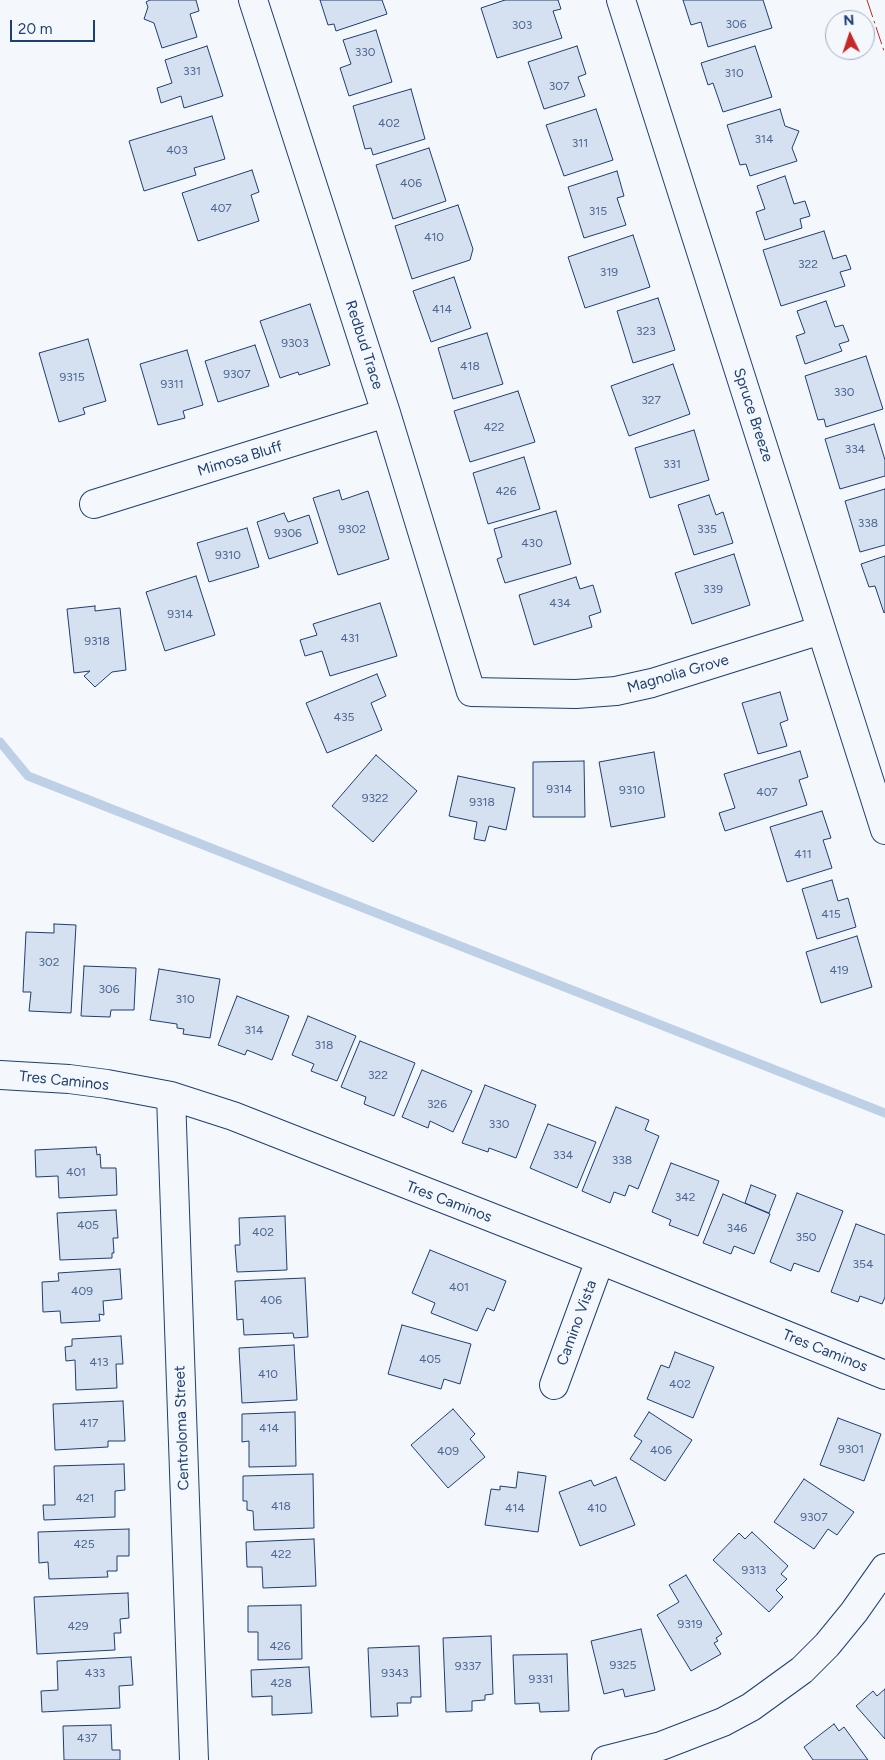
<!DOCTYPE html>
<style>
body{margin:0}
#map{position:relative;width:885px;height:1760px;overflow:hidden;background:#f4f7fb;font-family:Figtree,sans-serif}
canvas{display:block}
.north{position:absolute;left:825px;top:10px;width:50px;height:50px;box-sizing:border-box;background:#f4f7fb;border:1px solid #9eadc5;border-radius:50%;rotate:356deg;font-size:14px;font-weight:700;line-height:20px;text-align:center;color:#1d3f73}
.north::after{content:'';display:block;margin:auto;width:18px;height:22px;background:#c62828;clip-path:polygon(50% 0,100% 100%,50% 72%,0 100%)}
.scale{position:absolute;left:10px;top:20px;width:85px;height:22px;box-sizing:border-box;border:2px solid #1d3f73;border-top:0;padding-left:6px;font-size:15px;line-height:18px;white-space:nowrap;color:#1d3f73;-webkit-text-stroke:4px #f4f7fb;paint-order:stroke}
</style>
<div id="map">
<canvas width="885" height="1760"></canvas>
<div class="north">N</div>
<div class="scale">20 m</div>
</div>
<script>
const ctx = document.querySelector('canvas').getContext('2d');
ctx.lineJoin = 'round';
const poly = rows => new Path2D(rows.map(r => 'M' + r).join(''));
function strokePath(path, color, width, dash) { ctx.strokeStyle = color; ctx.lineWidth = width; ctx.lineCap = dash ? 'butt' : 'round'; ctx.setLineDash(dash || []); ctx.stroke(path); }
function fill(path, color) { ctx.fillStyle = color; ctx.fill(path, 'evenodd'); }
function write(font, color, halo, rows, align = 'center') {
  ctx.font = font + ' Figtree,sans-serif'; ctx.lineWidth = 4; ctx.setLineDash([]); ctx.textBaseline = 'middle'; ctx.strokeStyle = halo; ctx.fillStyle = color; for (const [text, x, y, turn = 0] of rows) {
    ctx.save(); ctx.translate(x, y); ctx.rotate((+turn || 0) * Math.PI / 180); ctx.textAlign = isNaN(turn) ? turn : align; if (halo) ctx.strokeText(text, 0, 0); ctx.fillText(text, 0, 0); ctx.restore();
  }
}
const stream = poly([
 [0,742,28,776,885,1113]
]);
const building = poly([
 [150,0,196,0,199,11,190,14,197,37,162,48,154,23,144,19,148,7,146,2,150,0],
 [320,0,382,0,387,14,336,31,334,24,328,25,320,0],
 [505,0,558,0,561,9,553,11,562,38,497,58,481,8,505,0],
 [683,0,763,0,772,28,708,47,701,22,691,25,683,0],
 [376,30,392,82,349,96,340,68,351,64,343,40,376,30],
 [207,46,223,96,184,108,181,96,161,103,157,88,172,83,165,60,207,46],
 [577,46,586,74,578,77,585,96,544,109,528,62,577,46],
 [755,46,772,97,723,112,713,83,708,85,701,63,755,46],
 [411,89,425,139,373,155,371,148,365,149,353,106,411,89],
 [596,109,613,160,564,176,546,125,596,109],
 [780,109,785,126,799,131,792,148,797,161,750,176,746,164,740,165,727,125,780,109],
 [212,116,225,159,194,168,196,175,144,191,129,141,212,116],
 [429,148,446,201,393,219,376,165,429,148],
 [252,170,259,192,251,195,259,221,198,241,182,193,252,170],
 [617,171,624,196,617,198,626,225,584,238,568,187,617,171],
 [785,176,794,204,805,201,810,216,800,219,802,228,765,240,756,212,765,209,757,186,785,176],
 [458,205,473,249,470,260,412,279,395,226,458,205],
 [824,231,833,259,846,255,851,269,840,272,845,286,781,306,763,250,824,231],
 [633,235,650,287,585,308,568,257,633,235],
 [454,277,471,328,431,342,413,291,454,277],
 [658,298,675,350,633,363,617,311,658,298],
 [826,301,835,327,843,325,849,341,839,344,842,351,805,364,796,336,805,333,797,311,826,301],
 [310,304,330,365,299,375,298,372,280,378,260,321,310,304],
 [487,333,503,384,453,399,438,348,487,333],
 [88,339,106,401,83,408,85,414,59,422,39,353,88,339],
 [255,345,269,386,218,402,205,361,255,345],
 [187,350,203,405,183,411,185,418,158,425,140,364,187,350],
 [866,356,883,409,826,427,824,419,818,420,805,376,866,356],
 [673,364,690,414,629,436,611,386,673,364],
 [518,391,535,442,470,462,454,411,518,391],
 [874,424,885,460,885,476,840,489,825,439,874,424],
 [694,430,709,480,650,498,635,448,694,430],
 [524,457,540,509,488,524,473,473,524,457],
 [885,489,885,545,860,552,845,501,885,489],
 [339,490,342,500,368,491,389,559,338,575,313,498,339,490],
 [709,495,716,515,723,512,733,543,694,555,678,505,709,495],
 [556,511,571,564,505,583,497,559,502,557,494,529,556,511],
 [284,513,288,522,309,515,318,543,269,559,257,522,284,513],
 [247,528,259,567,209,582,197,543,247,528],
 [734,554,750,605,692,624,675,573,734,554],
 [885,556,885,612,884,613,875,586,869,587,861,564,885,556],
 [196,576,215,635,165,651,146,592,196,576],
 [576,577,580,589,593,585,601,612,589,616,592,627,534,645,519,595,576,577],
 [380,603,397,656,330,676,322,651,305,656,300,640,317,635,313,624,380,603],
 [95,606,95,611,120,608,126,670,112,672,95,687,84,676,90,671,74,673,67,609,95,606],
 [377,674,386,696,371,703,382,730,327,753,306,703,377,674],
 [780,692,788,720,780,723,787,746,758,754,742,703,780,692],
 [800,751,808,777,799,780,807,805,725,831,719,813,735,808,724,774,800,751],
 [654,752,665,817,611,827,599,762,654,752],
 [376,755,417,791,373,842,332,806,376,755],
 [584,761,585,817,533,817,533,762,584,761],
 [458,776,515,788,506,830,489,826,485,841,474,839,477,822,449,816,458,776],
 [822,811,831,838,823,840,832,868,787,882,770,827,822,811],
 [832,880,838,901,848,898,856,927,817,939,802,889,832,880],
 [54,924,76,925,71,1013,29,1011,31,992,23,992,26,932,54,933,54,924],
 [857,936,872,987,821,1003,806,952,857,936],
 [84,966,136,968,134,1010,111,1010,110,1017,81,1016,84,966],
 [159,969,220,979,210,1038,183,1034,184,1029,177,1028,177,1024,150,1020,159,969],
 [237,996,289,1016,272,1060,247,1050,245,1055,218,1045,237,996],
 [308,1016,356,1036,337,1081,311,1071,314,1064,292,1055,308,1016],
 [360,1041,415,1063,394,1116,364,1104,366,1097,341,1087,360,1041],
 [422,1070,472,1091,453,1132,430,1121,428,1128,402,1117,422,1070],
 [485,1085,536,1105,516,1158,489,1148,488,1152,462,1143,485,1085],
 [616,1107,649,1120,645,1130,659,1136,638,1189,629,1185,625,1196,614,1192,610,1203,582,1191,616,1107],
 [548,1124,596,1142,577,1188,530,1168,548,1124],
 [96,1147,97,1155,100,1154,101,1168,116,1168,117,1195,59,1198,58,1176,36,1177,35,1150,96,1147],
 [671,1163,719,1181,698,1236,669,1225,671,1220,652,1212,671,1163],
 [751,1185,776,1195,769,1213,745,1203,751,1185],
 [797,1193,843,1211,819,1272,794,1263,791,1271,770,1262,797,1193],
 [723,1194,770,1214,754,1254,734,1246,731,1254,703,1243,723,1194],
 [116,1210,118,1238,113,1238,114,1253,112,1253,112,1258,60,1260,57,1213,116,1210],
 [285,1216,287,1270,237,1272,235,1245,240,1245,239,1218,285,1216],
 [856,1224,885,1235,885,1297,882,1304,860,1296,858,1302,831,1292,856,1224],
 [430,1250,506,1281,494,1311,487,1308,477,1331,431,1313,435,1303,412,1293,430,1250],
 [120,1269,122,1299,103,1301,104,1315,99,1314,100,1321,61,1323,60,1311,43,1312,42,1282,59,1281,58,1273,120,1269],
 [305,1278,308,1337,294,1338,293,1333,244,1335,243,1319,237,1320,235,1281,305,1278],
 [402,1325,471,1344,460,1384,444,1379,441,1389,388,1374,402,1325],
 [121,1336,123,1364,116,1364,117,1388,76,1390,75,1360,66,1361,65,1347,72,1346,72,1339,121,1336],
 [294,1345,297,1400,242,1403,239,1348,294,1345],
 [675,1352,714,1367,693,1418,647,1399,661,1365,669,1368,675,1352],
 [123,1401,125,1441,108,1441,108,1447,55,1450,53,1404,123,1401],
 [453,1409,475,1434,470,1439,485,1457,448,1488,411,1445,453,1409],
 [295,1412,296,1466,249,1467,249,1441,242,1442,242,1414,295,1412],
 [649,1412,692,1440,665,1481,630,1459,642,1441,634,1436,649,1412],
 [838,1418,881,1434,864,1481,820,1465,838,1418],
 [124,1464,125,1490,115,1491,115,1517,44,1520,43,1505,55,1505,54,1466,124,1464],
 [518,1472,546,1476,538,1532,485,1525,491,1489,500,1490,500,1486,516,1488,518,1472],
 [313,1474,314,1528,254,1530,253,1511,247,1510,247,1501,243,1501,243,1476,313,1474],
 [616,1477,635,1525,580,1546,559,1492,591,1480,594,1486,616,1477],
 [804,1479,854,1512,837,1535,828,1529,814,1549,774,1522,804,1479],
 [129,1529,129,1556,117,1556,117,1571,107,1571,108,1577,49,1579,48,1562,39,1563,38,1532,129,1529],
 [752,1532,788,1566,781,1574,787,1579,776,1590,783,1597,769,1612,713,1560,739,1533,745,1539,752,1532],
 [314,1539,316,1586,263,1588,262,1567,247,1567,246,1542,314,1539],
 [686,1575,722,1634,716,1638,718,1641,714,1643,721,1654,691,1671,657,1615,679,1602,669,1585,686,1575],
 [128,1593,129,1618,120,1619,121,1633,114,1633,115,1650,37,1654,34,1597,128,1593],
 [301,1605,302,1659,258,1660,258,1632,248,1632,248,1606,301,1605],
 [641,1629,655,1690,625,1697,623,1689,604,1694,591,1641,641,1629],
 [491,1636,493,1694,485,1695,485,1700,472,1701,472,1711,446,1712,443,1638,491,1636],
 [419,1646,421,1697,411,1697,411,1703,397,1703,398,1716,371,1717,368,1648,419,1646],
 [567,1654,569,1711,540,1712,539,1703,515,1704,513,1655,567,1654],
 [131,1657,133,1685,119,1686,120,1708,42,1712,41,1691,58,1690,57,1661,131,1657],
 [309,1667,312,1713,272,1715,272,1696,252,1697,251,1670,309,1667],
 [885,1689,885,1739,856,1706,873,1691,877,1696,885,1689],
 [834,1724,839,1731,844,1727,868,1760,813,1760,804,1747,834,1724],
 [111,1725,112,1750,120,1750,120,1760,64,1760,63,1726,111,1725]
]);
const minor = poly([
 [253,0,386,413,471,692,576,694,616,691,652,683,821,630],
 [621,0,885,830],
 [94,504,386,413],
 [0,1075,69,1079,107,1084,171,1096,233,1116,600,1260,885,1375],
 [171,1096,194,1760],
 [554,1385,600,1260],
 [606,1760,661,1746,723,1722,751,1707,802,1670,827,1645,854,1612,885,1568]
]);
const power = poly([
 [867,0,885,54]
]);
const numberNames = [
 ["306",736,24],
 ["303",522,25],
 ["330",365,52],
 ["331",192,71],
 ["310",734,73],
 ["307",559,86],
 ["402",389,123],
 ["314",764,139],
 ["311",580,143],
 ["403",177,150],
 ["406",411,183],
 ["407",221,208],
 ["315",598,211],
 ["410",434,237],
 ["322",808,264],
 ["319",609,272],
 ["414",442,309],
 ["323",646,331],
 ["9303",295,343],
 ["418",470,366],
 ["9307",237,374],
 ["9315",72,377],
 ["9311",172,384],
 ["330",844,392],
 ["327",651,400],
 ["422",494,427],
 ["334",855,449],
 ["331",672,464],
 ["426",506,491],
 ["338",868,523],
 ["9302",352,529],
 ["335",707,529],
 ["9306",288,533],
 ["430",532,543],
 ["9310",228,555],
 ["339",713,589],
 ["434",560,603],
 ["9314",180,614],
 ["431",350,638],
 ["9318",97,641],
 ["435",344,717],
 ["9314",559,789],
 ["9310",632,790],
 ["407",767,792],
 ["9322",375,798],
 ["9318",482,802],
 ["411",803,854],
 ["415",831,914],
 ["302",49,962],
 ["419",839,970],
 ["306",109,989],
 ["310",185,999],
 ["314",254,1030],
 ["318",324,1045],
 ["322",378,1075],
 ["326",437,1104],
 ["330",499,1124],
 ["334",563,1155],
 ["338",622,1160],
 ["401",76,1172],
 ["342",685,1197],
 ["405",88,1225],
 ["346",737,1228],
 ["402",263,1232],
 ["350",806,1237],
 ["354",863,1264],
 ["401",459,1287],
 ["409",82,1291],
 ["406",271,1300],
 ["405",430,1359],
 ["413",99,1362],
 ["410",268,1374],
 ["402",680,1384],
 ["417",89,1423],
 ["414",269,1428],
 ["9301",851,1449],
 ["406",661,1450],
 ["409",448,1451],
 ["421",85,1498],
 ["418",281,1506],
 ["414",515,1508],
 ["410",597,1508],
 ["9307",814,1517],
 ["425",84,1544],
 ["422",281,1554],
 ["9313",754,1570],
 ["9319",690,1624],
 ["429",78,1626],
 ["426",280,1646],
 ["9325",623,1665],
 ["9337",468,1666],
 ["433",95,1673],
 ["9343",395,1673],
 ["9331",541,1679],
 ["428",281,1683],
 ["437",87,1738]
];
const streetNames = [
 ["Redbud Trace",364,345,72],
 ["Spruce Breeze",753,415,72],
 ["Mimosa Bluff",240,459,-17],
 ["Magnolia Grove",678,674,-16],
 ["Tres Caminos",64,1081,6],
 ["Tres Caminos",449,1202,21],
 ["Camino Vista",577,1323,-70],
 ["Tres Caminos",825,1351,22],
 ["Centroloma Street",182,1428,-92]
];
strokePath(stream, '#bed0e5', 9);
fill(building, '#d5e0f0');
strokePath(building, '#1d3f73', 1);
strokePath(minor, '#1d3f73', 30);
strokePath(minor, '#f4f7fb', 28);
strokePath(power, '#c62828', 1, [18, 4, 2.5, 4]);
write('12px', '#4b6792', null, numberNames);
write('15px', '#1d3f73', '#f4f7fb', streetNames);
</script>
